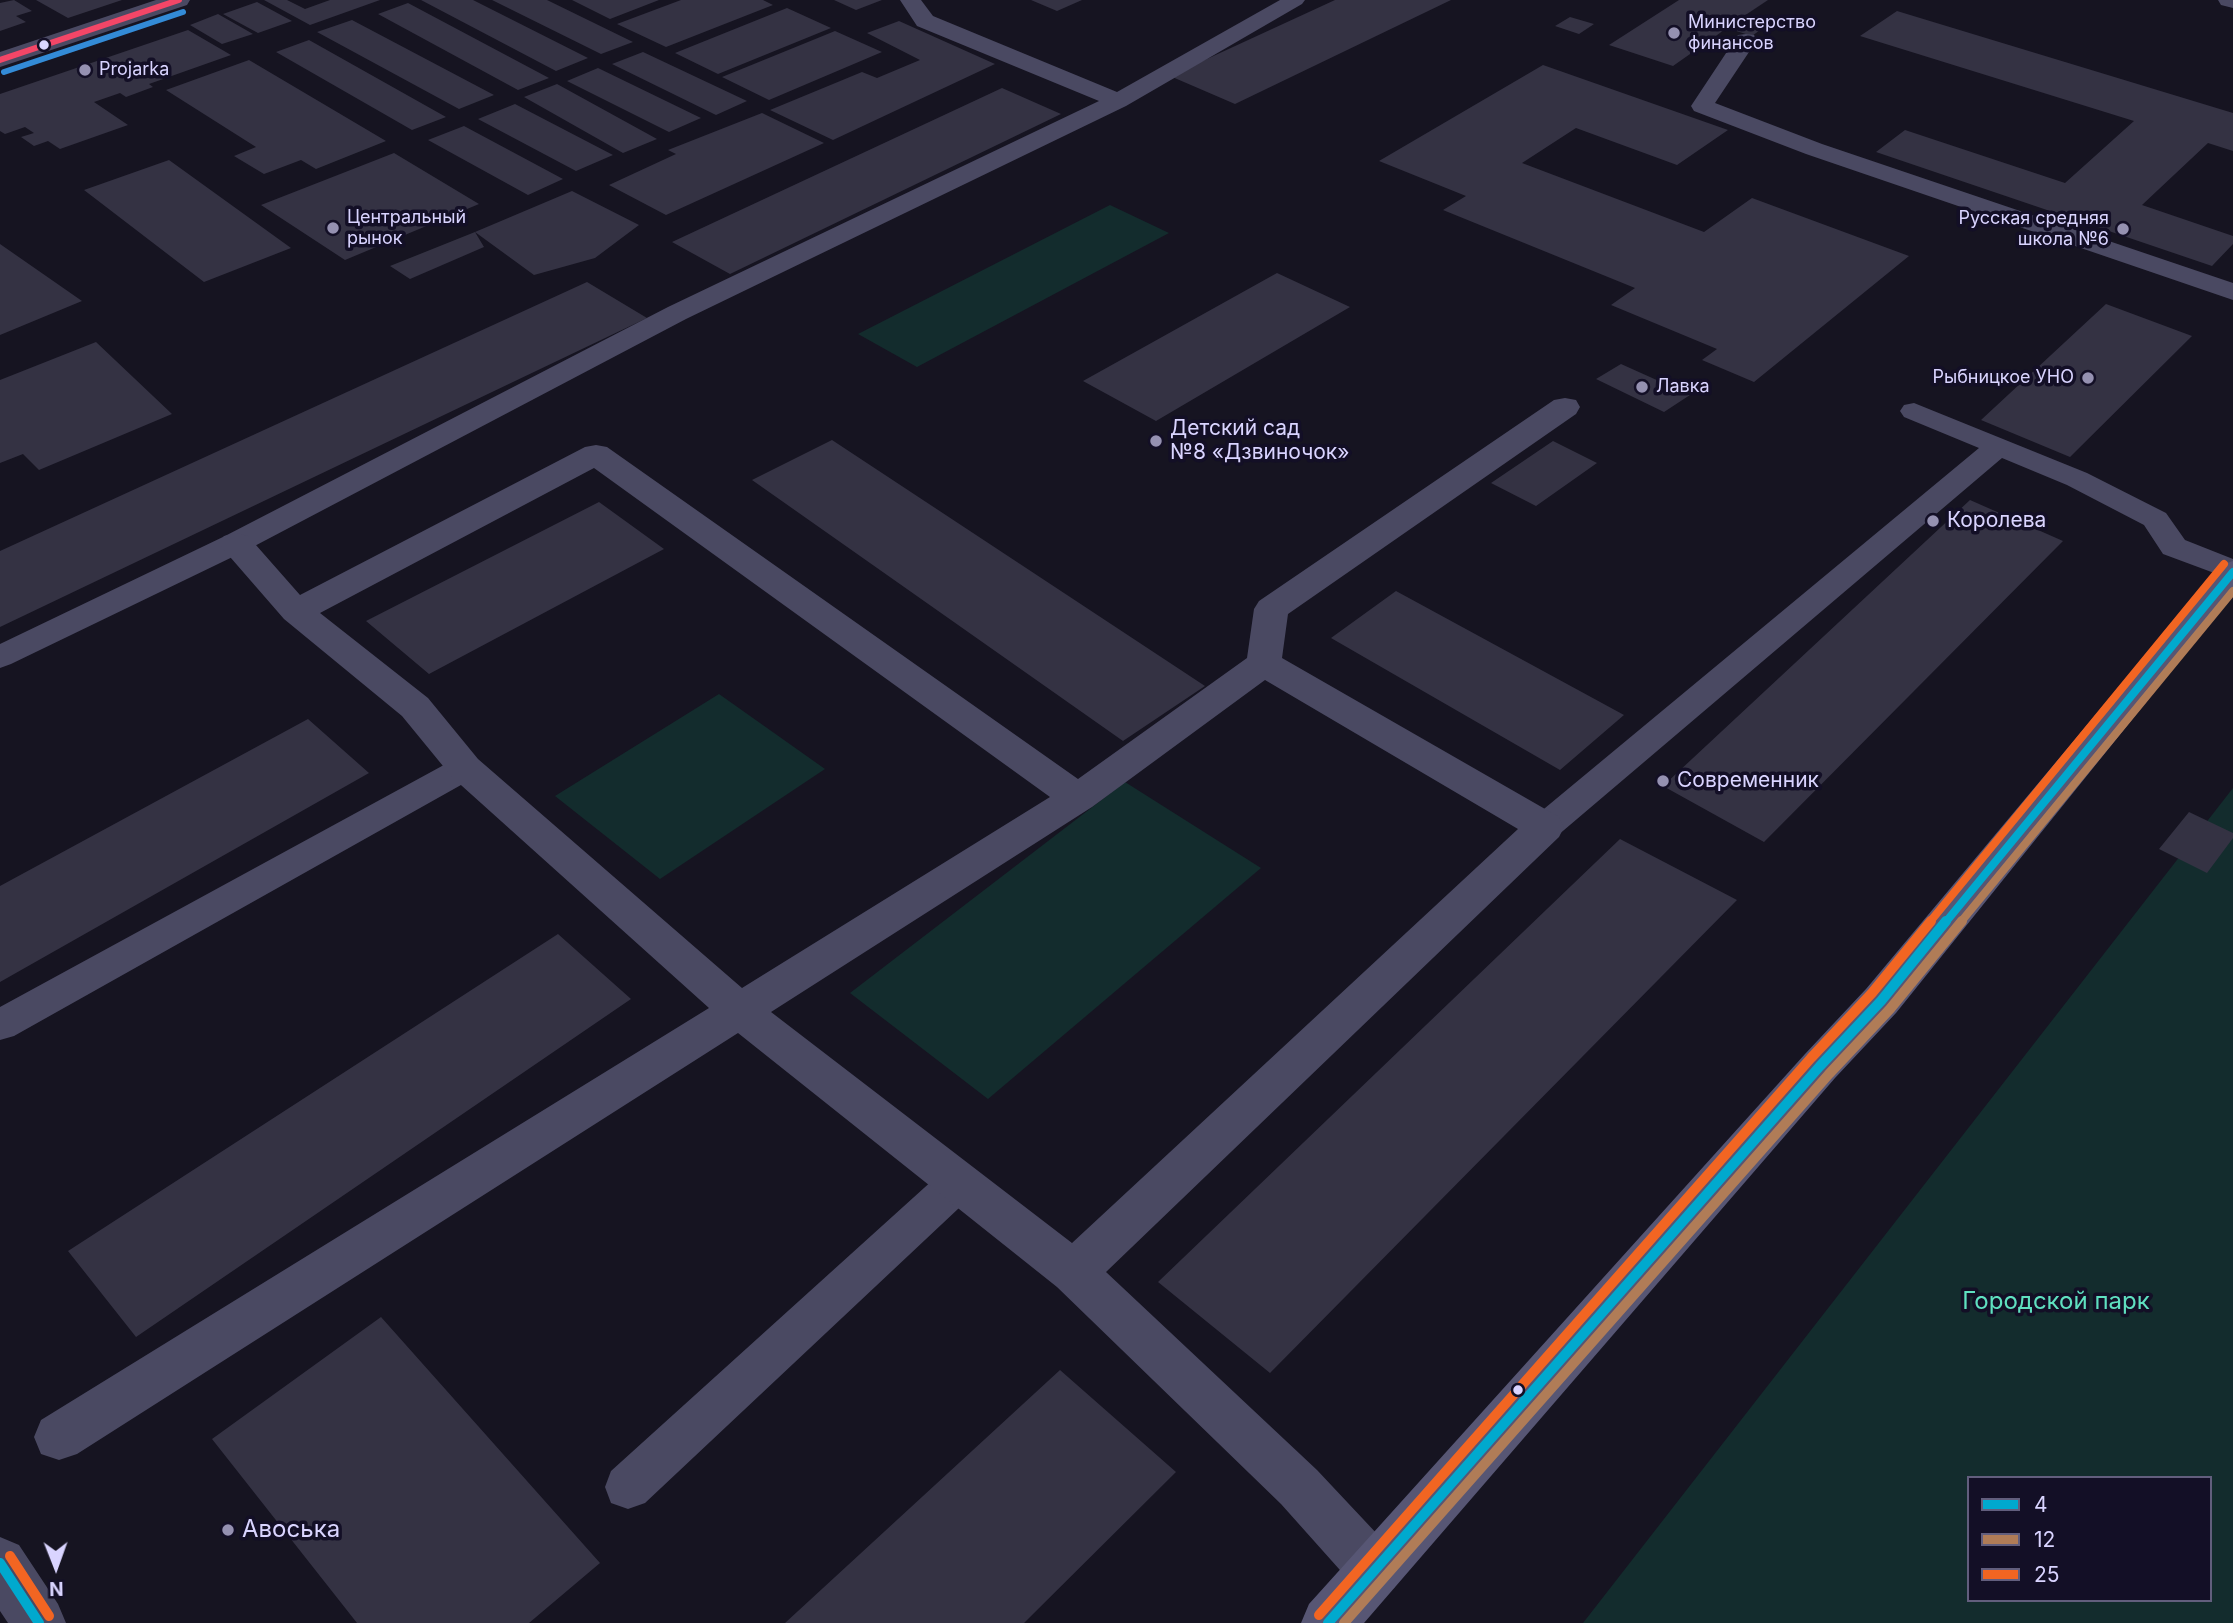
<!DOCTYPE html>
<meta charset="utf-8">
<style>
body{margin:0}
#map{position:relative;width:2233px;height:1623px;overflow:hidden;background:#161421;font-family:Inter,sans-serif}
canvas{display:block}
.legend{position:absolute;left:1967px;top:1476px;width:245px;height:126px;box-sizing:border-box;background:#130f26;border:2px solid #625e7d;margin:0;padding:9px 12px;list-style:none;font-size:21px;color:#d9d4ff}
.legend li{display:flex;align-items:center;gap:14px;height:35px}
.legend b{width:35px;border:2px solid #625e7d}
.north{position:absolute;left:21px;top:1532px;width:70px;height:70px;-webkit-text-stroke:5px #130f26;paint-order:stroke;rotate:179deg;font-size:19px;font-weight:700;line-height:28px;text-align:center;color:#d9d4ff}
.north::after{content:'';display:block;margin:auto;width:24px;height:32px;background:#d9d4ff;clip-path:polygon(50% 0,100% 100%,50% 72%,0 100%)}
</style>
<div id="map">
<canvas width="2233" height="1623"></canvas>
<ul class="legend">
<li><b style="height:9px;background:#00a9ce"></b>4</li>
<li><b style="height:9px;background:#b07c57"></b>12</li>
<li><b style="height:9px;background:#f26522"></b>25</li>
</ul>
<div class="north">N</div>
</div>
<script>
const ctx = document.querySelector('canvas').getContext('2d');
ctx.lineJoin = 'round';
function fill(path, color) { ctx.fillStyle = color; ctx.fill(path, 'evenodd'); }
const poly = rows => new Path2D(rows.map(r => 'M' + r).join(''));
function strokePath(path, color, width, dash) { ctx.strokeStyle = color; ctx.lineWidth = width; ctx.lineCap = dash ? 'butt' : 'round'; ctx.setLineDash(dash || []); ctx.stroke(path); }
function write(font, color, halo, rows, align = 'center') {
  ctx.font = font + ' Inter,sans-serif'; ctx.lineWidth = 7; ctx.setLineDash([]); ctx.textBaseline = 'middle'; ctx.strokeStyle = halo; ctx.fillStyle = color; for (const [text, x, y, turn = 0] of rows) {
    ctx.save(); ctx.translate(x, y); ctx.rotate((+turn || 0) * Math.PI / 180); ctx.textAlign = isNaN(turn) ? turn : align; if (halo) ctx.strokeText(text, 0, 0); ctx.fillText(text, 0, 0); ctx.restore();
  }
}
const green = poly([
 [1110,205,1169,233,917,367,858,334],
 [719,694,825,769,660,879,555,796],
 [1125,782,1261,868,988,1099,850,993],
 [2233,788,2233,1623,1583,1623],
 [1969,1478,2210,1478,2210,1600,1969,1600]
]);
const building = poly([
 [14,0,32,11,16,16,26,22,0,31,0,3],
 [36,0,122,0,68,18],
 [264,0,287,0,305,9,330,0,380,0,310,25],
 [421,0,473,0,588,58,556,71],
 [492,0,547,0,633,42,601,54],
 [572,0,659,0,610,19],
 [681,0,763,0,773,5,666,47,617,24],
 [834,0,882,0,856,10],
 [1031,0,1082,0,1057,11],
 [1335,0,1451,0,1235,104,1170,76],
 [1679,0,1768,0,1735,22,1760,30,1752,36,1727,28,1673,66,1609,45],
 [257,2,292,21,258,33,223,14],
 [408,3,549,78,518,90,378,14],
 [787,8,831,28,718,74,675,53],
 [1897,11,2233,113,2233,151,2208,143,2142,205,2233,236,2233,244,2212,266,1876,152,1905,130,2065,183,2134,121,1860,36],
 [218,14,253,34,222,44,190,25],
 [1570,17,1594,24,1579,34,1555,26],
 [352,20,494,95,459,109,317,32],
 [899,21,995,64,833,140,770,110,862,72,877,78,920,60,867,33],
 [188,30,231,55,149,84,153,87,126,97,120,93,94,102,128,125,60,149,48,141,34,146,21,137,34,133,25,127,5,134,0,131,0,94],
 [835,31,882,52,769,100,722,77],
 [309,40,446,117,412,130,276,52],
 [643,52,747,101,716,115,612,64],
 [249,60,386,141,316,169,301,160,264,174,234,156,256,147,166,90],
 [1543,65,1728,130,1677,165,1576,128,1522,163,1704,232,1752,198,1909,256,1754,382,1702,360,1717,349,1611,305,1635,288,1443,210,1466,196,1379,161],
 [598,68,701,118,669,132,567,81],
 [557,84,657,139,623,153,524,97],
 [1002,88,1061,114,730,274,672,242],
 [515,104,613,155,576,171,478,119],
 [762,113,824,143,666,215,609,185,676,154,668,150],
 [464,126,563,179,528,195,428,140],
 [394,153,479,204,345,260,261,205],
 [169,160,291,248,204,282,84,190],
 [572,191,639,225,595,258,534,275,475,232],
 [475,232,484,247,410,279,390,266],
 [0,244,82,301,0,335],
 [1277,273,1350,307,1156,421,1083,381],
 [587,282,647,318,0,627,0,551],
 [2106,304,2192,336,2070,457,1981,420],
 [96,342,172,414,39,470,23,454,0,463,0,380],
 [1621,364,1690,395,1664,412,1596,379],
 [832,440,1205,686,1123,741,752,480],
 [1553,441,1597,463,1536,506,1491,483],
 [1970,500,2063,541,1764,842,1663,786],
 [599,502,664,549,429,674,366,621],
 [1396,591,1624,715,1560,770,1331,638],
 [308,719,369,773,0,982,0,886],
 [2189,812,2233,833,2233,838,2207,873,2159,849],
 [1620,839,1737,900,1270,1373,1158,1282],
 [558,934,631,999,136,1337,68,1251],
 [381,1317,600,1563,529,1623,357,1623,212,1439],
 [1060,1370,1176,1472,1024,1623,785,1623]
]);
const service = poly([
 [900,0,921,0,933,16,1117,92,1280,0,1305,0,1302,4,1126,106,686,319,247,550,11,664,0,668,0,644,225,536,668,307,1099,101,917,26,900,0],
 [1746,34,1754,35,1757,40,1715,103,1822,144,2233,283,2233,300,1806,154,1694,111,1691,106,1738,35,1746,34],
 [1914,403,2087,473,2166,513,2185,540,2233,559,2233,580,2163,554,2144,525,2067,485,2002,458,1557,836,1545,840,1533,836,1527,827,1533,818,1979,448,1904,417,1900,411,1904,405,1914,403],
 [465,756,477,760,482,768,477,776,14,1036,0,1040,0,1007,453,760,465,756],
 [960,1164,975,1169,981,1181,975,1193,645,1503,628,1509,611,1503,605,1487,611,1471,945,1169,960,1164]
]);
const pedestrian = poly([
 [2218,0,2233,0,2233,8,2221,5,2218,0]
]);
const minor = poly([
 [1565,398,1576,400,1580,407,1576,414,1288,614,1282,658,1559,817,1564,827,1559,837,1106,1272,1317,1470,1394,1552,1402,1570,1394,1588,1375,1596,1356,1588,1281,1504,1057,1287,738,1033,77,1454,59,1460,41,1454,34,1437,41,1420,709,1008,452,777,402,716,284,619,224,550,219,543,224,536,236,533,248,536,300,595,585,447,596,445,607,447,1078,779,1247,658,1254,609,1259,601,1554,400,1565,398],
 [594,468,1050,797,742,988,478,759,428,698,320,613,594,468],
 [1265,680,1518,829,1072,1243,771,1012,1092,807,1265,680]
]);
const tertiary = poly([
 [156,0,190,0,187,5,0,67,0,52,156,0],
 [0,1537,19,1545,58,1604,66,1623,8,1623,0,1611,0,1537]
]);
const secondary = poly([
 [2233,561,2233,594,1896,1013,1835,1078,1364,1623,1301,1623,1309,1604,1805,1054,1866,989,2221,565,2233,561]
]);
const bus1Far1 = poly([
 [1945,923,2233,572]
]);
const bus1 = poly([
 [0,1563,39,1623],
 [1328,1623,1820,1066,1881,1001,1946,921]
]);
const bus2Far1 = poly([
 [1960,923,2233,591]
]);
const bus2 = poly([
 [1344,1623,1829,1074,1890,1009,1962,921]
]);
const bus3Far1 = poly([
 [1929,923,2224,564]
]);
const bus3 = poly([
 [10,1556,49,1616],
 [1319,1615,1811,1058,1872,993,1931,921]
]);
const bus4 = poly([
 [0,60,179,0]
]);
const bus5 = poly([
 [4,72,183,12]
]);
const markers = [
 [1674,33,7,"#9591b1"],
 [44,45,6,"#d9d4ff"],
 [85,70,7,"#9591b1"],
 [333,228,7,"#9591b1"],
 [2123,229,7,"#9591b1"],
 [2088,378,7,"#9591b1"],
 [1642,387,7,"#9591b1"],
 [1156,441,7,"#9591b1"],
 [1933,521,7,"#9591b1"],
 [1663,781,7,"#9591b1"],
 [1518,1390,6,"#d9d4ff"],
 [228,1530,7,"#9591b1"]
];
const farPoinames = [
 ["Министерство",1688,23],
 ["финансов",1688,44],
 ["Projarka",99,70],
 ["Центральный",347,218],
 ["рынок",347,239],
 ["Русская средняя",2109,219,"right"],
 ["школа №6",2109,240,"right"],
 ["Рыбницкое УНО",2074,378,"right"],
 ["Лавка",1656,387]
];
const poiNames = [
 ["Детский сад",1170,429],
 ["№8 «Дзвиночок»",1170,453],
 ["Королева",1947,521],
 ["Современник",1677,781]
];
const nearParknames = [
 ["Городской парк",2056,1302]
];
const nearPoinames = [
 ["Авоська",242,1530]
];
fill(green, '#132c2d');
fill(building, '#343243');
fill(service, '#4a4962');
fill(pedestrian, '#4a4962');
fill(minor, '#4a4962');
fill(tertiary, '#4a4962');
fill(secondary, '#575674');
strokePath(bus1Far1, '#00a9ce', 8);
strokePath(bus1, '#00a9ce', 10);
strokePath(bus2Far1, '#b07c57', 8);
strokePath(bus2, '#b07c57', 10);
strokePath(bus3Far1, '#f26522', 8);
strokePath(bus3, '#f26522', 10);
strokePath(bus4, '#f34667', 6);
strokePath(bus5, '#338bd7', 6);
for (const [x, y, r, color] of markers) { const dot = new Path2D(); dot.arc(x, y, r, 0, 2 * Math.PI); ctx.fillStyle = color; ctx.fill(dot); strokePath(dot, '#130f26', 2.5); }
write('18px', '#d9d4ff', '#130f26', farPoinames, 'left');
write('21px', '#d9d4ff', '#130f26', poiNames, 'left');
write('24px', '#5fe0c0', '#130f26', nearParknames);
write('24px', '#d9d4ff', '#130f26', nearPoinames, 'left');
</script>
